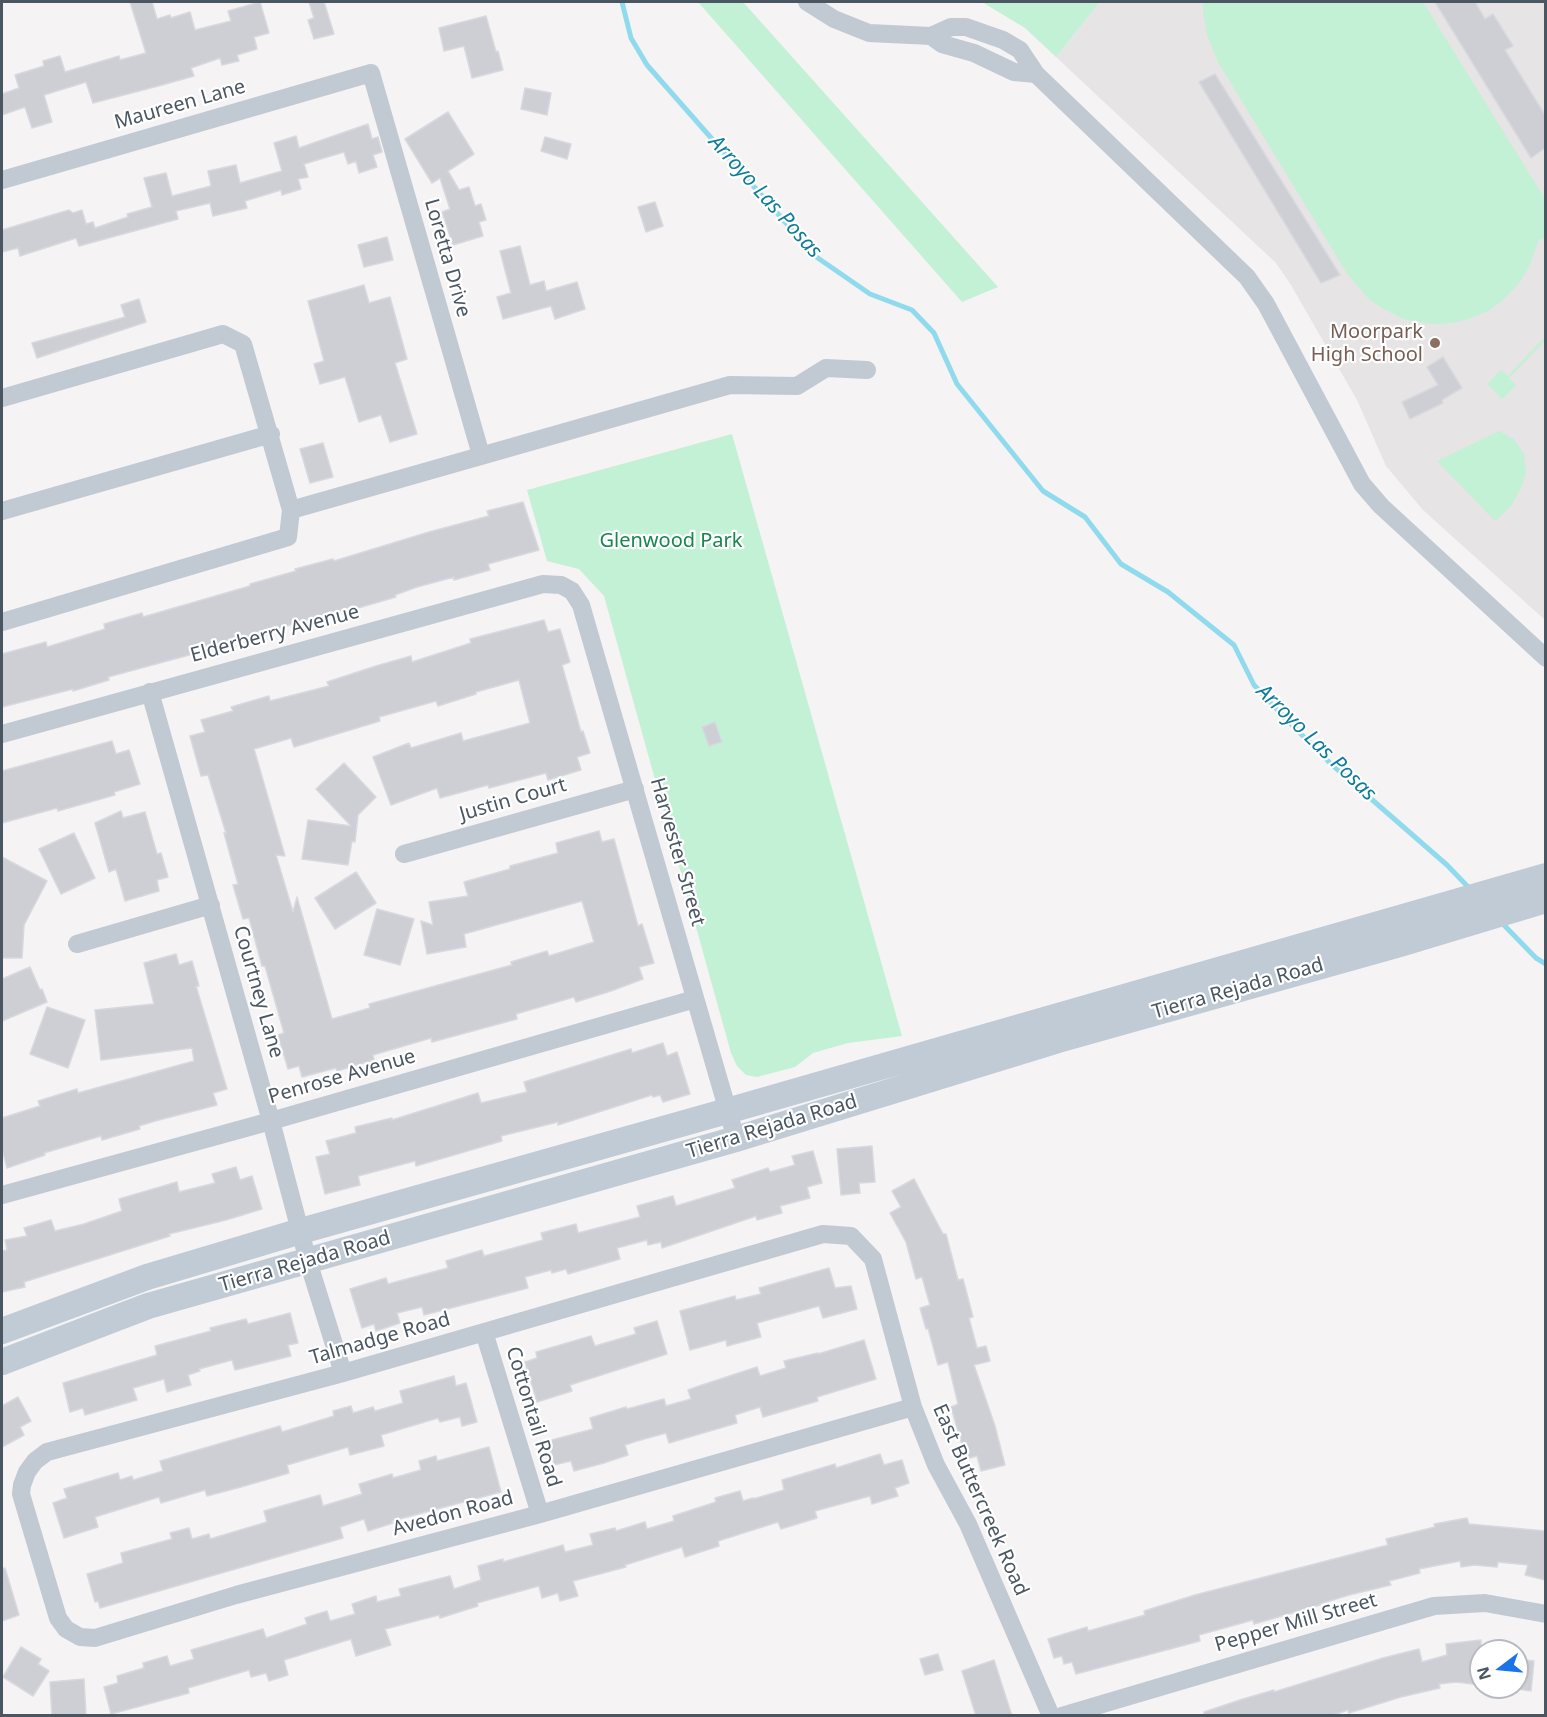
<!DOCTYPE html>
<style>
body{margin:0}
#map{position:relative;width:1547px;height:1717px;overflow:hidden;background:#f5f3f3;font-family:"Noto Sans",sans-serif}
canvas{display:block}
.frame{position:absolute;inset:0;border:3px solid #4a5661;pointer-events:none}
.north{position:absolute;left:1469px;top:1639px;width:60px;height:60px;box-sizing:border-box;background:#fff;border:2px solid #b7bbc0;border-radius:50%;rotate:254deg;font-size:16px;font-weight:700;line-height:24px;text-align:center;color:#4a5661}
.north::after{content:'';display:block;margin:auto;width:21px;height:27px;background:#1a73e8;clip-path:polygon(50% 0,100% 100%,50% 72%,0 100%)}
</style>
<div id="map">
<canvas width="1547" height="1717"></canvas>
<div class="frame"></div>
<div class="north">N</div>
</div>
<script>
const ctx = document.querySelector('canvas').getContext('2d');
ctx.lineJoin = 'round';
function fill(path, color) { ctx.fillStyle = color; ctx.fill(path, 'evenodd'); }
const poly = rows => new Path2D(rows.map(r => 'M' + r).join(''));
function strokePath(path, color, width, dash) { ctx.strokeStyle = color; ctx.lineWidth = width; ctx.lineCap = dash ? 'butt' : 'round'; ctx.setLineDash(dash || []); ctx.stroke(path); }
function write(font, color, halo, rows, align = 'center') {
  ctx.font = font + ' "Noto Sans",sans-serif'; ctx.lineWidth = 4.5; ctx.setLineDash([]); ctx.textBaseline = 'middle'; ctx.strokeStyle = halo; ctx.fillStyle = color; for (const [text, x, y, turn = 0] of rows) {
    ctx.save(); ctx.translate(x, y); ctx.rotate((+turn || 0) * Math.PI / 180); ctx.textAlign = isNaN(turn) ? turn : align; if (halo) ctx.strokeText(text, 0, 0); ctx.fillText(text, 0, 0); ctx.restore();
  }
}
const education = poly([
 [1100,2,1545,2,1545,620,1423,510,1386,466,1357,400,1291,285,1276,263,1056,57]
]);
const green = poly([
 [698,2,743,2,998,287,962,302],
 [982,2,1100,2,1056,57,1025,28],
 [1203,2,1423,2,1545,199,1545,237,1540,240,1539,239,1529,267,1519,283,1503,300,1488,311,1471,318,1453,323,1433,324,1403,319,1380,307,1369,299,1348,275,1218,62,1207,35,1203,12],
 [1545,337,1545,341,1509,378,1516,385,1502,399,1487,384,1501,370,1508,376],
 [1499,431,1514,439,1524,454,1526,472,1521,488,1511,506,1495,521,1437,461],
 [732,434,902,1036,848,1043,813,1053,795,1067,757,1077,746,1075,737,1066,731,1053,604,596,579,569,547,561,527,490]
]);
const stream = poly([
 [622,2,631,38,647,65,815,256,870,294,912,310,934,333,957,384,1043,491,1085,517,1121,564,1168,592,1234,645,1254,685,1287,720,1330,763,1447,865,1471,890],
 [1500,921,1536,958,1546,964]
]);
const building = poly([
 [130,2,152,2,157,19,170,15,171,18,190,12,195,30,231,21,228,11,260,2,269,33,254,37,257,49,237,55,239,61,222,65,220,58,191,68,194,76,162,85,93,103,86,82,44,95,52,122,32,128,25,107,2,115,2,94,19,88,15,75,44,66,43,61,60,56,65,72,119,56,120,60,146,53,130,2],
 [309,2,324,2,334,34,314,39,308,20,314,18,309,2],
 [1435,2,1475,2,1485,19,1493,14,1513,46,1505,50,1545,115,1545,148,1531,158,1435,2],
 [486,16,496,52,498,51,503,70,472,78,464,46,444,51,439,28,486,16],
 [1215,74,1340,275,1321,283,1199,82,1215,74],
 [525,88,551,93,547,115,521,109,525,88],
 [448,112,474,154,448,171,459,190,469,187,475,206,481,204,486,220,479,222,483,236,453,245,442,212,450,209,440,178,432,183,405,139,448,112],
 [368,124,372,139,378,137,382,152,373,155,377,167,359,173,356,161,348,164,344,152,304,164,308,177,298,179,301,189,282,195,281,190,245,201,247,208,213,216,210,203,176,211,178,219,79,246,76,238,20,256,18,248,2,252,2,230,69,210,73,213,82,210,86,224,93,222,95,228,128,217,127,214,152,207,144,178,166,173,172,196,211,186,208,171,236,165,240,183,282,171,274,143,296,136,299,148,368,124],
 [545,137,571,144,567,159,541,151,545,137],
 [655,202,663,226,646,232,638,207,655,202],
 [387,237,393,260,364,267,358,245,387,237],
 [520,246,530,285,544,281,546,291,577,282,585,309,555,319,551,306,503,319,497,297,511,293,500,251,520,246],
 [364,285,369,303,390,297,407,359,395,363,417,434,390,442,381,415,359,422,345,377,320,384,314,364,324,361,308,301,364,285],
 [139,299,146,322,37,358,32,343,125,317,121,305,139,299],
 [1443,357,1462,388,1442,400,1443,403,1410,419,1402,402,1438,385,1427,367,1443,357],
 [323,443,333,477,310,483,300,449,323,443],
 [523,502,539,550,488,564,490,570,454,580,454,577,417,587,395,595,396,597,358,608,357,606,299,622,252,638,108,677,109,680,73,691,73,689,2,707,2,654,46,642,47,647,105,629,104,624,142,613,143,617,250,586,250,584,296,571,295,569,333,559,334,561,429,532,489,516,487,511,523,502],
 [544,620,548,632,560,629,570,662,562,665,581,732,583,731,590,753,577,757,581,770,548,780,546,773,489,788,488,785,440,798,437,788,391,805,373,757,409,743,411,748,461,733,463,741,530,723,519,680,476,692,476,694,438,706,436,701,379,717,380,721,294,747,291,738,254,749,285,856,276,855,293,912,297,897,332,1019,370,1008,369,1004,512,965,511,962,547,951,549,956,594,942,582,901,464,934,466,947,427,954,421,921,433,925,429,902,468,896,464,882,510,869,510,866,558,853,556,843,599,831,602,842,614,839,638,926,642,924,654,963,639,967,643,979,611,991,576,1002,574,997,516,1014,517,1019,432,1042,431,1038,373,1055,374,1060,337,1071,336,1068,302,1077,299,1066,288,1069,278,1035,284,1033,265,966,262,966,249,918,243,919,233,885,238,884,224,833,226,833,208,775,201,776,190,736,205,732,201,720,233,711,231,707,269,696,270,701,329,686,327,682,376,666,411,656,412,662,471,643,470,639,544,620],
 [715,722,722,742,709,746,702,727,715,722],
 [112,741,116,754,129,750,140,784,114,792,115,795,58,811,57,808,2,823,2,771,112,741],
 [344,763,376,797,358,815,355,842,352,841,348,865,302,859,308,820,351,826,316,789,344,763],
 [121,811,123,818,145,812,157,854,161,853,168,877,157,880,159,891,125,901,116,869,109,872,95,823,121,811],
 [74,833,95,878,61,894,39,849,74,833],
 [2,857,47,881,24,925,22,958,2,958,2,857],
 [356,872,376,903,335,929,315,898,356,872],
 [377,909,414,919,400,965,364,955,377,909],
 [176,954,179,965,192,961,199,986,196,986,227,1089,213,1093,217,1105,155,1121,139,1126,140,1129,102,1140,101,1136,44,1153,45,1155,7,1168,2,1149,2,1118,40,1106,38,1101,77,1089,78,1093,194,1061,192,1048,101,1060,95,1010,154,1004,144,963,176,954],
 [30,967,40,990,42,989,47,1002,2,1021,2,979,30,967],
 [47,1007,85,1020,68,1068,30,1054,47,1007],
 [663,1043,667,1056,677,1052,690,1094,663,1102,660,1095,653,1097,652,1095,558,1125,558,1122,501,1136,502,1141,416,1166,415,1161,358,1176,360,1185,325,1194,316,1157,330,1154,326,1141,356,1133,355,1127,392,1118,392,1120,478,1093,481,1103,527,1092,524,1082,631,1049,632,1053,663,1043],
 [872,1146,875,1182,859,1183,860,1193,841,1195,837,1149,872,1146],
 [813,1151,822,1183,807,1187,810,1198,780,1206,782,1213,757,1220,756,1216,662,1248,661,1242,648,1245,647,1240,617,1248,620,1259,568,1274,566,1269,552,1273,551,1270,525,1277,528,1288,424,1315,422,1307,397,1313,400,1323,376,1331,374,1324,362,1328,350,1289,386,1278,388,1284,448,1268,446,1261,482,1250,484,1256,543,1240,541,1233,576,1224,578,1233,640,1217,637,1206,673,1196,676,1206,735,1188,732,1180,768,1168,770,1172,795,1165,792,1156,813,1151],
 [236,1167,240,1180,252,1176,262,1209,226,1220,169,1234,170,1236,24,1282,25,1287,2,1292,2,1251,7,1250,5,1240,27,1236,24,1228,51,1220,55,1231,84,1224,122,1211,119,1199,177,1182,179,1192,215,1183,212,1174,236,1167],
 [914,1179,943,1234,946,1234,958,1280,963,1279,973,1317,969,1318,977,1348,986,1346,990,1361,974,1365,995,1426,1005,1465,981,1471,977,1456,966,1459,951,1407,958,1404,948,1362,938,1365,928,1328,926,1329,920,1308,930,1305,922,1277,916,1279,906,1242,890,1213,901,1207,892,1191,914,1179],
 [829,1268,835,1288,851,1286,857,1309,823,1318,819,1306,757,1323,761,1337,727,1346,726,1340,690,1350,680,1311,735,1296,736,1300,761,1294,759,1288,829,1268],
 [290,1313,298,1343,288,1345,291,1356,235,1370,232,1360,199,1369,200,1371,188,1375,191,1385,167,1392,164,1379,133,1388,137,1400,85,1415,83,1408,70,1412,63,1383,157,1355,155,1346,211,1331,210,1328,246,1319,248,1324,290,1313],
 [657,1321,667,1354,570,1385,572,1391,537,1402,525,1362,537,1358,536,1352,591,1336,595,1346,636,1334,634,1328,657,1321],
 [864,1340,876,1379,817,1397,818,1401,763,1417,760,1407,735,1415,737,1423,669,1443,666,1433,637,1441,625,1445,628,1455,604,1463,574,1471,571,1461,554,1465,548,1441,593,1429,590,1418,626,1407,627,1409,664,1399,666,1406,691,1399,688,1390,699,1386,757,1367,760,1376,786,1368,784,1361,818,1353,818,1354,864,1340],
 [454,1376,456,1386,466,1383,477,1422,462,1426,460,1417,440,1422,438,1418,381,1435,384,1446,350,1455,348,1447,287,1465,289,1473,241,1487,207,1496,205,1490,161,1503,159,1497,95,1517,98,1527,64,1538,53,1503,67,1498,64,1489,118,1473,120,1480,132,1476,133,1480,163,1471,160,1461,280,1426,282,1432,334,1416,333,1411,351,1406,353,1413,373,1407,375,1411,403,1403,400,1391,454,1376],
 [18,1397,31,1421,20,1427,24,1435,2,1447,2,1406,18,1397],
 [489,1447,501,1492,392,1521,393,1523,368,1531,364,1519,340,1527,343,1538,100,1608,98,1601,95,1602,87,1574,123,1563,121,1553,172,1539,170,1533,189,1528,192,1539,209,1534,210,1539,267,1522,264,1511,320,1495,323,1506,362,1494,359,1484,392,1474,393,1478,421,1470,419,1461,436,1456,437,1461,489,1447],
 [880,1454,884,1465,902,1460,909,1483,895,1488,898,1496,872,1504,870,1496,815,1511,817,1518,781,1529,778,1522,718,1541,719,1546,685,1557,682,1547,625,1565,626,1567,573,1581,578,1596,560,1601,558,1593,542,1598,539,1586,477,1603,478,1606,440,1618,439,1615,385,1629,391,1645,356,1656,351,1639,284,1660,288,1675,269,1681,266,1673,251,1677,249,1670,188,1688,189,1693,111,1714,104,1687,118,1683,117,1676,144,1668,143,1663,167,1656,170,1666,194,1659,191,1650,263,1629,266,1638,307,1624,305,1618,327,1611,330,1621,355,1614,352,1604,376,1596,377,1602,401,1596,399,1589,450,1576,454,1589,481,1580,478,1566,503,1559,503,1562,563,1545,565,1552,593,1545,590,1534,615,1528,616,1531,645,1522,647,1529,674,1521,673,1516,716,1502,715,1498,740,1491,743,1501,753,1498,753,1499,784,1490,782,1480,835,1464,836,1468,880,1454],
 [1467,1518,1469,1524,1545,1531,1545,1580,1525,1575,1528,1565,1498,1562,1497,1567,1474,1565,1461,1567,1460,1561,1419,1569,1420,1573,1389,1581,1391,1585,1349,1595,1320,1604,1320,1605,1254,1624,1253,1620,1199,1635,1200,1641,1076,1674,1072,1662,1064,1664,1062,1656,1054,1658,1048,1639,1087,1627,1088,1631,1145,1615,1144,1611,1195,1595,1388,1545,1386,1539,1435,1527,1434,1524,1467,1518],
 [5,1568,19,1615,2,1621,2,1569,5,1568],
 [1481,1640,1481,1685,1456,1682,1439,1684,1440,1688,1401,1697,1349,1713,1348,1710,1330,1716,1204,1716,1204,1712,1243,1699,1274,1690,1274,1692,1383,1658,1419,1649,1422,1662,1447,1655,1446,1644,1481,1640],
 [21,1647,41,1659,38,1664,49,1671,33,1696,3,1677,21,1647],
 [938,1654,943,1670,925,1675,920,1659,938,1654],
 [1517,1659,1534,1661,1531,1691,1517,1689,1517,1659],
 [994,1660,1012,1716,976,1716,962,1671,994,1660],
 [84,1679,86,1716,52,1716,50,1682,84,1679]
]);
const minor = poly([
 [807,2,834,19,869,33,931,36,951,27,966,27,1003,40,1020,50,1036,74,1247,277,1266,304,1362,484,1381,506,1546,658],
 [931,36,942,44,974,53,1014,72,1036,74],
 [2,180,371,73,481,455],
 [2,398,223,334,243,344,291,510],
 [2,511,271,434],
 [2,622,288,537,291,510,730,385,797,386,826,368,867,370],
 [150,692,271,1121,308,1261,343,1373],
 [2,734,543,584,561,585,572,591,581,605,736,1139],
 [404,854,635,789],
 [77,944,211,905],
 [2,1195,271,1121,695,999],
 [484,1332,540,1514],
 [913,1407,540,1514,236,1595,95,1638,80,1637,66,1629,58,1618,21,1494,22,1485,27,1472,35,1461,47,1452,343,1373,823,1234,851,1236,873,1259,913,1407,936,1465,968,1524,1051,1716],
 [1062,1716,1434,1606,1485,1603,1546,1614]
]);
const secondary = poly([
 [2,1331,147,1277,301,1231,727,1111,1546,876],
 [2,1362,148,1306,736,1139,1058,1040,1400,944,1546,900]
]);
const markers = [
 [1435,343,6,"#8d6e63"]
];
const streetNames = [
 ["Maureen Lane",180,105,-16],
 ["Loretta Drive",447,258,74],
 ["Elderberry Avenue",275,634,-15],
 ["Justin Court",513,800,-16],
 ["Harvester Street",677,852,74],
 ["Tierra Rejada Road",1238,989,-16],
 ["Courtney Lane",258,992,74],
 ["Penrose Avenue",342,1077,-16],
 ["Tierra Rejada Road",772,1127,-17],
 ["Tierra Rejada Road",305,1262,-16],
 ["Talmadge Road",380,1339,-16],
 ["Cottontail Road",533,1417,73],
 ["East Buttercreek Road",980,1500,66],
 ["Avedon Road",453,1514,-15],
 ["Pepper Mill Street",1296,1623,-16]
];
const educationNames = [
 ["Moorpark",1423,332],
 ["High School",1423,355]
];
const parkNames = [
 ["Glenwood Park",671,541]
];
const waterNames = [
 ["Arroyo Las Posas",765,197,48],
 ["Arroyo Las Posas",1316,743,44]
];
fill(education, '#e6e4e5');
fill(green, '#c3f1d5');
strokePath(stream, '#90daee', 5);
fill(building, '#cdcfd5');
strokePath(building, '#d7d9de', 1.5);
strokePath(minor, '#c1cad2', 18);
strokePath(secondary, '#c1cbd6', 26);
for (const [x, y, r, color] of markers) { const dot = new Path2D(); dot.arc(x, y, r, 0, 2 * Math.PI); ctx.fillStyle = color; ctx.fill(dot); strokePath(dot, '#fff', 2); }
write('20px', '#4a5661', '#fff', streetNames);
write('20px', '#785e54', '#fff', educationNames, 'right');
write('20px', '#17864f', '#fff', parkNames);
write('italic 21px', '#0c7c9b', '#fff', waterNames);
</script>
